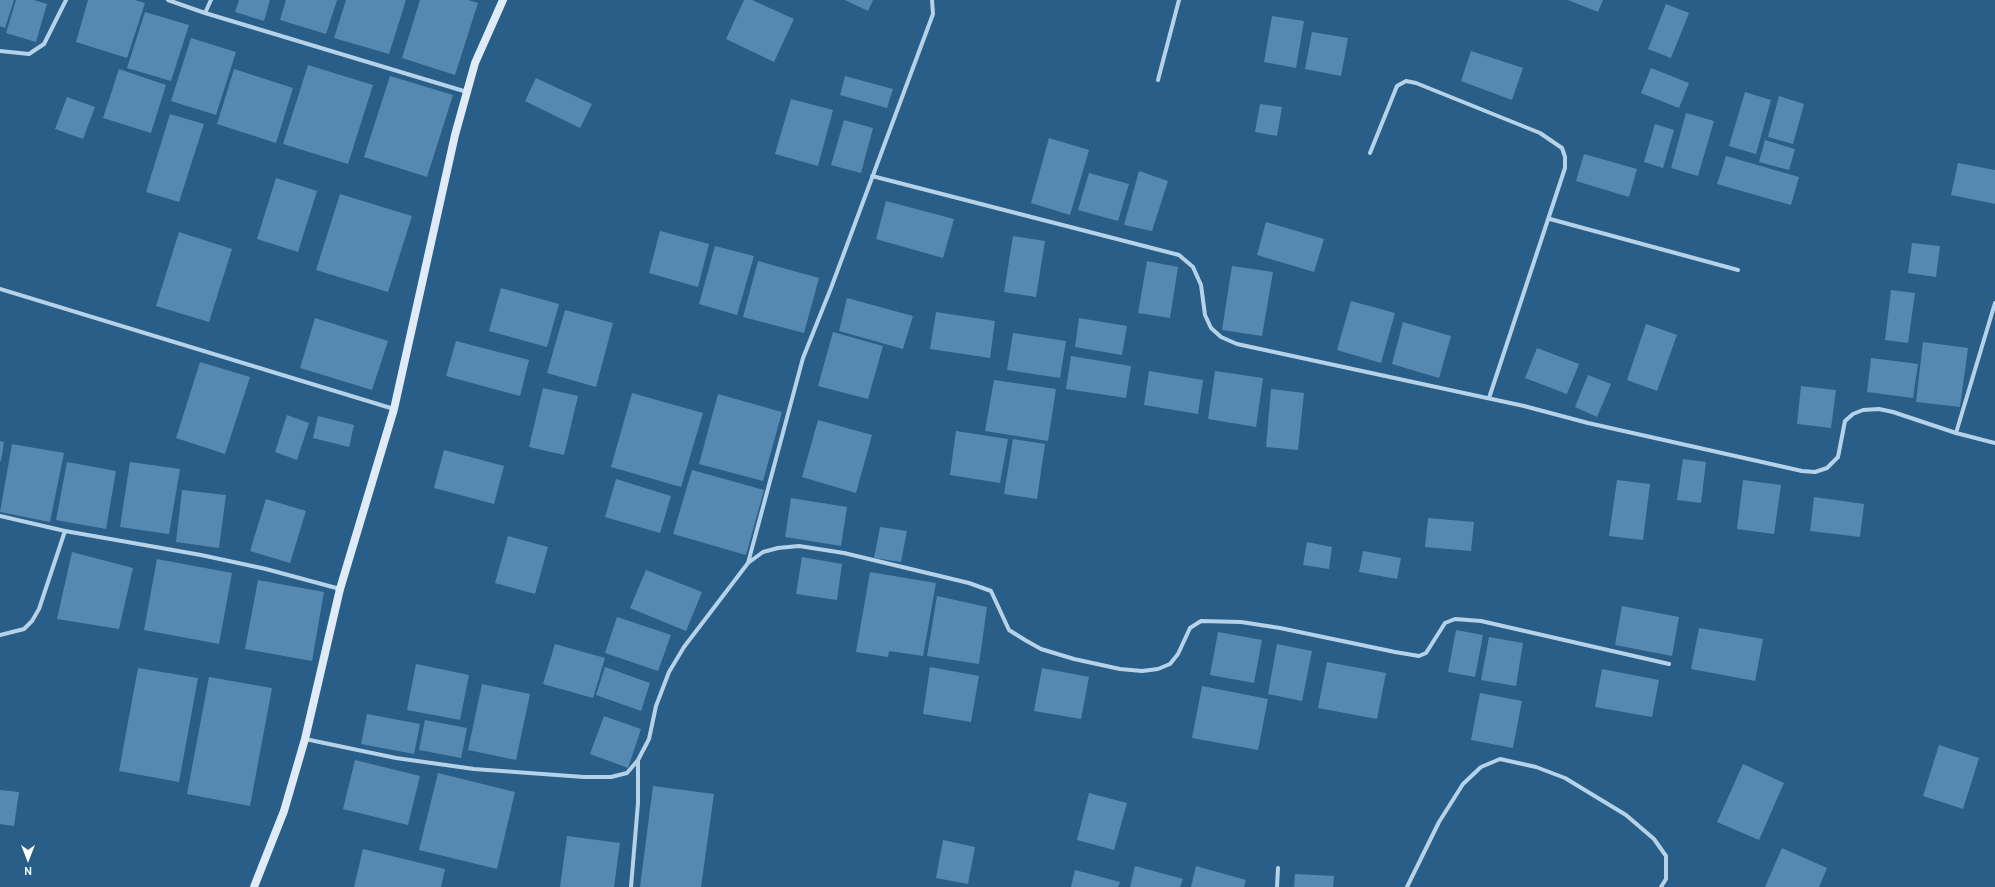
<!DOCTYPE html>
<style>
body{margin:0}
#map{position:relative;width:1995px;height:887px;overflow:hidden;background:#285e88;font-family:Cabin,sans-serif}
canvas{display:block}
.north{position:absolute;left:8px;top:839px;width:40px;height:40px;-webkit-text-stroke:3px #285e88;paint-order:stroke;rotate:180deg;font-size:11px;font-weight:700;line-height:16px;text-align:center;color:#fff}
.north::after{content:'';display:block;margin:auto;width:14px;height:18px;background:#fff;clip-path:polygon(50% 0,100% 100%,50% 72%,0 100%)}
</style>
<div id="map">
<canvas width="1995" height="887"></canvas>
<div class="north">N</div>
</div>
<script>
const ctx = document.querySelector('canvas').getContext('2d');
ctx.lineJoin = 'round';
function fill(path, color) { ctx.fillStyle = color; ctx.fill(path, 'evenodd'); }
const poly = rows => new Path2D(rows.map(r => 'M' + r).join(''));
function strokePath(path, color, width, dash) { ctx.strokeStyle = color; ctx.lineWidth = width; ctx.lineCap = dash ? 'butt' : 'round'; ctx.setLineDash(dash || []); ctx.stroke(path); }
const building = poly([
 [0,0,14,0,5,28,0,26],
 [16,0,34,0,47,4,36,42,6,33],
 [88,0,135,0,145,3,127,58,76,42],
 [239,0,270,0,264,21,235,12],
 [286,0,337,0,326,34,280,20],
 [346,0,406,0,389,54,334,38],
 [420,0,468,0,478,3,455,75,402,58],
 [744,0,752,0,794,19,774,62,726,39],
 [845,0,873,0,868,11],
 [1568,0,1603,0,1598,12],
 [1666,4,1689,13,1671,58,1648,49],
 [145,12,189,25,171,81,127,68],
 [1272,16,1304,21,1296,68,1264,62],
 [1312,32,1348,38,1341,76,1305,69],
 [191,38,236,52,216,115,171,101],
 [1471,51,1523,68,1512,100,1461,81],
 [308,65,373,85,348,164,283,144],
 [1651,68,1689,83,1679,108,1641,93],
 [119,69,166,85,151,133,103,118],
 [234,69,293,88,276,143,217,124],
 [390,76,453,95,427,177,364,157],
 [845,76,893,89,887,108,840,95],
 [536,78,592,104,580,128,525,101],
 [1745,92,1771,100,1756,154,1729,146],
 [1779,96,1804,104,1793,144,1768,137],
 [67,97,95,107,83,139,55,129],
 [791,99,833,110,818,166,775,154],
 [1260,104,1282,107,1277,136,1255,132],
 [1686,113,1714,121,1698,176,1671,168],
 [170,114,204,124,179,202,146,192],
 [844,120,873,128,861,173,831,165],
 [1655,124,1674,130,1663,168,1644,162],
 [1049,138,1089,150,1070,215,1031,203],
 [1765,140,1795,149,1789,170,1759,162],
 [1584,154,1637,169,1629,197,1576,181],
 [1726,156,1799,177,1791,205,1717,184],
 [1958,163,1995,170,1995,204,1951,195],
 [1139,171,1168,181,1152,231,1124,225],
 [1089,173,1129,184,1118,221,1078,210],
 [276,178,317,191,298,252,257,239],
 [340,194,412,216,388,292,316,270],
 [886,201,954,219,943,258,876,239],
 [1266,222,1324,239,1314,272,1257,255],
 [660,231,709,244,698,287,649,273],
 [179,232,232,249,209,322,156,306],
 [1013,236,1045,241,1036,297,1004,292],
 [1912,243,1940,246,1936,277,1908,273],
 [715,246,754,256,737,315,699,304],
 [758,261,819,278,804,333,743,317],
 [1147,261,1178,267,1170,318,1138,313],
 [1232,266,1273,272,1262,336,1222,330],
 [501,288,559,304,547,347,489,331],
 [1891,290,1915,293,1908,343,1885,340],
 [847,298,913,316,903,349,839,331],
 [1351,301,1395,313,1381,363,1337,350],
 [565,310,613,323,596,387,547,373],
 [936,312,995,321,990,358,930,349],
 [315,318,388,341,372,390,300,368],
 [1079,318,1127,326,1122,355,1075,347],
 [1403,322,1451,336,1439,378,1392,364],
 [1646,324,1677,335,1657,391,1627,380],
 [833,332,883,346,868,399,818,386],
 [1013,333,1066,341,1060,378,1007,370],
 [456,341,529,360,520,396,446,376],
 [1923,342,1968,348,1960,407,1916,402],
 [1537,348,1579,364,1567,394,1525,378],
 [1071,356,1131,366,1126,398,1066,389],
 [1871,358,1918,364,1913,398,1867,392],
 [200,362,250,377,225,454,176,438],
 [1149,371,1203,380,1198,414,1144,405],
 [1215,371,1263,378,1256,427,1208,419],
 [1588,375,1611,384,1597,417,1575,407],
 [994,380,1056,389,1048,441,985,431],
 [1801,386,1836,390,1831,428,1797,424],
 [543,388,578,396,564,455,529,447],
 [1271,389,1304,393,1298,450,1266,447],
 [632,393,703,413,681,487,611,467],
 [718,394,782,412,763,481,699,464],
 [287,415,309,423,297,460,275,452],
 [318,416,354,425,349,447,313,438],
 [818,420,872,435,856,493,802,477],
 [956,431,1008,439,1000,483,950,475],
 [1013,439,1045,444,1037,499,1004,494],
 [0,441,4,442,1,461,0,461],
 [12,444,64,453,50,522,0,512],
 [444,450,504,466,494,504,434,488],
 [1683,459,1706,462,1701,503,1677,500],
 [67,462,116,471,106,529,56,520],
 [130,462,180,469,169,534,120,527],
 [692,470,764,490,746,555,673,534],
 [616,479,671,496,660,533,605,517],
 [1617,480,1650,484,1643,540,1609,536],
 [1743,480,1781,485,1774,534,1737,529],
 [182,490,226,495,219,548,176,542],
 [1814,497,1864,504,1860,537,1810,531],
 [791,498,847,507,841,546,785,537],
 [266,499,306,511,290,563,250,551],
 [1428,518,1474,522,1471,551,1425,547],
 [880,527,907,531,901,562,874,558],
 [508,536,548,547,535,594,495,583],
 [1307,542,1332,547,1329,569,1303,565],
 [1363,551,1401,558,1397,579,1359,572],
 [72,552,133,568,119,629,57,619],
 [802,557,842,564,837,600,796,594],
 [157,559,232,573,219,644,144,630],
 [646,570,702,592,686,631,630,608],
 [870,572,936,583,923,656,889,651,888,657,856,652],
 [258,580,324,592,312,661,245,649],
 [937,596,987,607,979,664,927,656],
 [1622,606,1679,617,1672,656,1615,645],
 [617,617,671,635,658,671,605,653],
 [1699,628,1763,639,1755,681,1691,669],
 [1456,630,1483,635,1475,677,1448,672],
 [1218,632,1262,640,1254,683,1210,675],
 [1489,637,1523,643,1516,686,1481,680],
 [555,644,605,658,593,698,543,684],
 [1277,644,1312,651,1302,701,1268,694],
 [1327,662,1386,673,1377,719,1318,708],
 [416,664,469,675,460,720,407,710],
 [605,667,650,683,641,711,596,695],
 [930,667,979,676,971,722,923,714],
 [138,668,198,678,179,782,119,771],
 [1042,668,1089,677,1081,719,1034,711],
 [1602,669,1659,680,1652,717,1595,707],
 [209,677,272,688,250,806,187,794],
 [482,684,530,694,516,760,468,750],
 [1202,686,1268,699,1258,750,1192,738],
 [1480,693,1522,701,1513,748,1471,740],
 [367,714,420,724,414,754,361,744],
 [604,716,641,729,628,768,590,754],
 [425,720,467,728,461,758,419,750],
 [1939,745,1979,758,1963,809,1923,796],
 [355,760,420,776,408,825,343,809],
 [1743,764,1784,783,1759,840,1717,822],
 [438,773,515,792,497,869,419,850],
 [653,786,714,794,701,887,640,887],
 [0,790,19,792,14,826,0,824],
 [1089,793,1127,803,1114,850,1077,840],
 [567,836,620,843,614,887,560,887],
 [943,840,975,847,968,884,936,878],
 [1782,848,1827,868,1819,887,1765,887],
 [363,849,445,869,441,887,354,887],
 [1135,866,1183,879,1180,887,1130,887],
 [1196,866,1246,880,1244,887,1191,887],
 [1075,870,1120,882,1118,887,1071,887],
 [1295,874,1334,876,1333,887,1294,887]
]);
const street = poly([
 [168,0,205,13,467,92],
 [205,13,211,0],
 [0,51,29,54,44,44,66,0],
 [1158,80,1179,0],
 [1370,153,1397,86,1406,81,1416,83,1540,133,1562,148,1565,157,1565,168,1489,398],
 [872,176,1179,255,1193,267,1201,285,1205,315,1211,328,1221,337,1237,344,1524,406,1588,423,1802,471,1815,472,1827,468,1838,457,1845,421,1853,414,1863,410,1879,409,1893,412,1956,433,1995,443],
 [1550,219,1738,270],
 [0,289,394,409],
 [1956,433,1995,303],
 [0,516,65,531,201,555,266,569,340,589],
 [748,563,803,358,831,288,933,14,932,0],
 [0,635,24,629,32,621,39,609,65,531],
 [305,739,396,758,474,769,584,777,611,777,627,773,638,760,649,739,656,706,669,672,684,647,748,563,763,552,778,548,799,546,844,553,969,583,991,591,1009,630,1025,640,1041,649,1074,659,1120,669,1142,671,1158,669,1170,664,1178,654,1190,628,1201,621,1241,622,1280,628,1395,652,1419,656,1426,653,1445,623,1455,619,1481,621,1669,664],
 [631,887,638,803,638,760],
 [1277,887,1278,868],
 [1407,887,1439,822,1463,784,1481,767,1500,759,1536,767,1565,778,1626,815,1654,839,1666,856,1666,879,1661,887]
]);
const secondary = poly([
 [254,887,284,811,305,739,340,589,394,409,455,135,475,63,503,0]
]);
fill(building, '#5589b1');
strokePath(street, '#b5d2e8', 4);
strokePath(secondary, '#dfecf7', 8);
</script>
